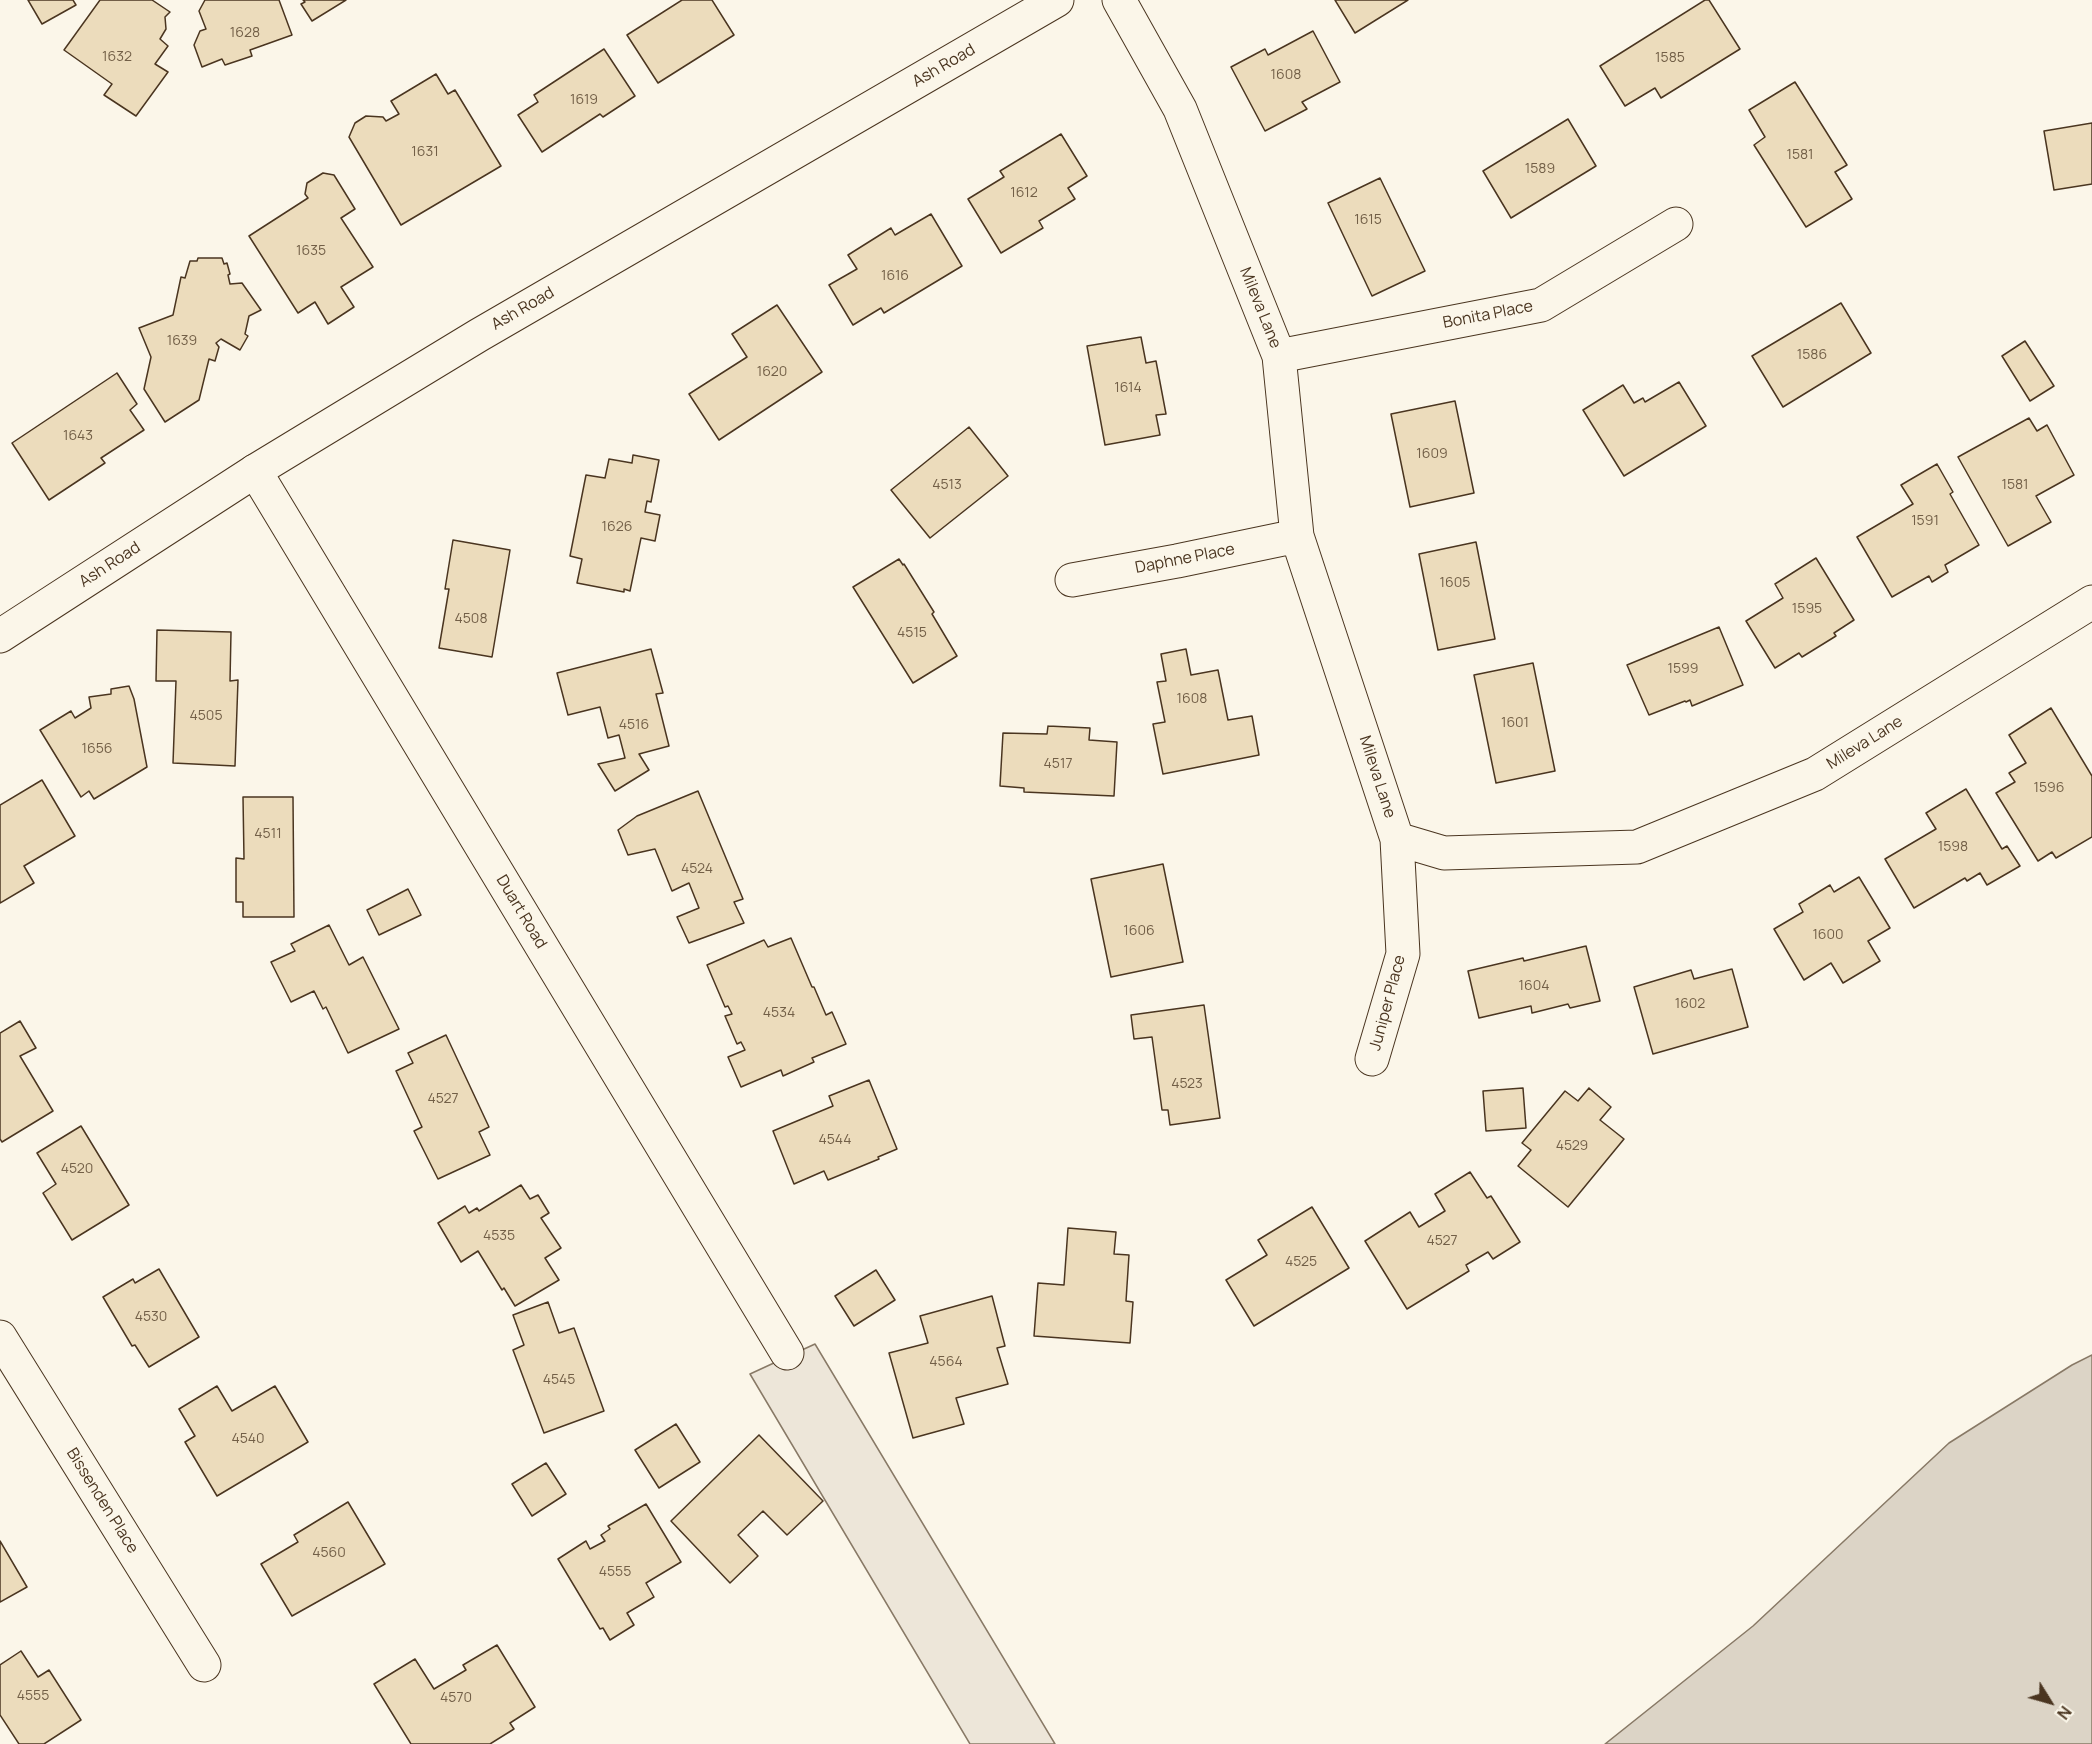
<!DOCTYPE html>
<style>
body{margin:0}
#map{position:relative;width:2092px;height:1744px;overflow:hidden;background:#fbf6e9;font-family:Manrope,sans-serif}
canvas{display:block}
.north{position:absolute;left:2020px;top:1672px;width:60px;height:60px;-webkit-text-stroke:4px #fbf6e9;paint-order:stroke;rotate:127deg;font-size:16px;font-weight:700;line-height:24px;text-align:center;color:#4a3520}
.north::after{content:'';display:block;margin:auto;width:21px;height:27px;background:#4a3520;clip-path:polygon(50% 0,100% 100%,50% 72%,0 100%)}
</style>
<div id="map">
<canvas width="2092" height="1744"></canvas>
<div class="north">N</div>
</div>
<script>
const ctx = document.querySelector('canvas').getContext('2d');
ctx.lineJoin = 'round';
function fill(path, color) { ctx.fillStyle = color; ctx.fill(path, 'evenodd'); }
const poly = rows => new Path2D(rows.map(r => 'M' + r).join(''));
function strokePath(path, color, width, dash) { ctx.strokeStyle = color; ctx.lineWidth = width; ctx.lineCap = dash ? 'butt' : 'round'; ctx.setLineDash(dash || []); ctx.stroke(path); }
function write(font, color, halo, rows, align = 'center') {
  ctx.font = font + ' Manrope,sans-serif'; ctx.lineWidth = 4.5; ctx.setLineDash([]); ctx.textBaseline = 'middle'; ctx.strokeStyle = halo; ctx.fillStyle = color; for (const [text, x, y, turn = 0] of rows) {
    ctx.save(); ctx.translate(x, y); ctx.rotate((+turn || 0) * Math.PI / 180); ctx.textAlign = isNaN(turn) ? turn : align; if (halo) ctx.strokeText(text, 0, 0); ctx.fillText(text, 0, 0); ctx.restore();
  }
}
const green = poly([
 [815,1344,1055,1744,970,1744,750,1374,815,1344]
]);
const water = poly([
 [2092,1355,2092,1744,1605,1744,1753,1626,1949,1443,2072,1365,2092,1355]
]);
const building = poly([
 [28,0,73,0,76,5,42,24,28,0],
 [100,0,152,0,170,12,165,17,166,29,160,39,168,46,155,64,168,72,136,116,104,95,112,84,64,50,100,0],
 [205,0,279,0,292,35,250,50,252,56,225,65,222,59,202,67,194,45,200,31,206,29,199,11,205,0],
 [303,0,346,0,312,21,301,4,305,2,303,0],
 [682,0,712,0,734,35,658,83,627,35,682,0],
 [1335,0,1408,0,1355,33,1335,0],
 [1705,0,1709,0,1740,49,1661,98,1655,88,1625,106,1600,66,1705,0],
 [1313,31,1340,82,1302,102,1307,109,1265,131,1231,67,1265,49,1268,55,1313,31],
 [604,49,635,96,603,117,600,114,542,152,518,115,538,102,534,95,604,49],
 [436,74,448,94,455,90,501,166,401,225,349,137,355,123,366,116,383,117,386,121,399,114,391,101,436,74],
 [1795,82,1847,165,1835,172,1852,199,1806,227,1754,145,1765,137,1749,110,1795,82],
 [1568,119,1596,166,1511,218,1483,171,1568,119],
 [2092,123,2092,184,2054,190,2044,131,2092,123],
 [1061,134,1087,176,1068,188,1075,199,1039,221,1043,228,1001,253,968,199,1004,177,1000,171,1061,134],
 [323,173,334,175,355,209,341,218,373,267,341,287,354,307,328,324,315,302,298,313,249,236,308,198,305,194,307,183,323,173],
 [1380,178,1425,271,1372,296,1328,203,1380,178],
 [931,214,962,266,884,313,881,308,853,325,829,285,857,269,848,255,891,228,895,235,931,214],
 [198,258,222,258,224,264,227,263,230,274,228,275,230,284,242,283,261,310,249,316,245,334,248,336,240,350,221,339,216,343,219,347,215,361,209,359,199,400,165,422,144,389,151,357,139,328,173,315,181,277,185,278,190,261,197,261,198,258],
 [1841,303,1871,353,1783,407,1752,356,1841,303],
 [777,305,822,372,719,440,689,394,747,357,732,334,777,305],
 [1141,337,1146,363,1156,361,1166,414,1156,415,1160,435,1105,445,1087,346,1141,337],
 [2025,341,2054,386,2030,401,2002,356,2025,341],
 [117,373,137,404,130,410,144,430,101,458,105,463,49,500,12,443,117,373],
 [1679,382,1706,426,1624,476,1583,410,1623,385,1634,403,1643,398,1645,402,1679,382],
 [1455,401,1474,493,1410,507,1391,414,1455,401],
 [2029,418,2037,431,2047,425,2074,475,2036,496,2051,522,2008,546,1958,457,2029,418],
 [969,427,1008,476,930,538,891,490,969,427],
 [633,455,659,460,651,502,647,501,645,512,660,515,655,541,641,538,630,591,624,589,624,592,577,583,582,559,570,556,586,475,605,478,609,459,632,463,633,455],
 [1937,464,1953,492,1950,494,1979,545,1945,565,1948,572,1932,582,1929,576,1892,597,1857,537,1913,504,1901,485,1937,464],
 [453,540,510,550,492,657,439,648,449,589,445,589,453,540],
 [1476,542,1495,639,1438,650,1419,554,1476,542],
 [1816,558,1854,620,1834,633,1836,636,1802,657,1799,653,1775,668,1746,621,1783,598,1775,584,1816,558],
 [899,559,903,565,904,564,934,612,932,614,957,656,913,683,853,587,899,559],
 [1719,627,1743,685,1692,706,1690,700,1686,702,1685,701,1649,715,1627,665,1719,627],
 [157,630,231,632,230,681,238,680,235,766,173,763,176,681,156,681,157,630],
 [651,649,663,693,656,694,669,746,639,754,649,770,615,791,598,764,625,758,619,735,608,738,600,707,568,715,557,673,651,649],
 [1186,649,1191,675,1218,670,1228,720,1252,716,1259,755,1163,774,1153,724,1165,722,1157,682,1166,681,1161,654,1186,649],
 [1533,663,1555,771,1496,783,1474,675,1533,663],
 [129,686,134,699,147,767,94,799,89,791,81,797,40,730,71,711,75,718,91,708,89,697,111,694,111,689,129,686],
 [2051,708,2092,776,2092,837,2056,858,2052,852,2038,861,1996,793,2015,782,2009,773,2026,763,2009,735,2051,708],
 [1048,726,1090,728,1089,740,1117,742,1114,796,1024,792,1024,788,1000,786,1003,733,1047,734,1048,726],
 [42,780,75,836,24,866,34,883,0,903,0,805,42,780],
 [1966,789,2002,849,2007,846,2020,866,1987,885,1980,873,1967,881,1965,878,1914,908,1885,859,1936,829,1926,813,1966,789],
 [698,791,743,899,734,902,744,923,689,943,677,917,699,908,689,883,672,891,655,849,628,855,618,830,637,816,698,791],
 [243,797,293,797,294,917,243,917,243,902,236,902,236,858,244,859,243,797],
 [1163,864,1183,962,1111,977,1091,879,1163,864],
 [1859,877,1890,928,1868,941,1880,961,1843,983,1831,963,1804,980,1774,929,1803,912,1799,904,1830,885,1834,892,1859,877],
 [408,889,421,915,379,935,367,910,408,889],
 [329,925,349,965,363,957,399,1029,348,1053,326,1007,323,1009,314,991,291,1002,271,962,295,951,291,944,329,925],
 [791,938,812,987,814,987,826,1015,832,1012,846,1044,812,1058,814,1062,783,1076,781,1070,741,1087,728,1057,745,1050,741,1042,737,1044,725,1016,732,1014,728,1006,725,1007,707,965,764,940,768,947,791,938],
 [1586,946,1600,1001,1570,1008,1568,1004,1532,1013,1531,1006,1479,1018,1468,971,1523,958,1524,961,1586,946],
 [1732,969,1748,1027,1653,1054,1634,987,1691,970,1694,979,1732,969],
 [1204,1005,1220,1118,1170,1125,1168,1110,1162,1110,1152,1037,1134,1039,1131,1015,1204,1005],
 [20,1021,36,1048,20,1056,53,1111,2,1142,0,1139,0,1033,20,1021],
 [446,1035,489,1127,479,1132,490,1155,438,1179,414,1131,422,1127,396,1071,413,1063,408,1053,446,1035],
 [869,1080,897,1149,878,1157,879,1159,828,1180,824,1171,794,1184,773,1131,833,1106,829,1096,869,1080],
 [1523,1088,1526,1128,1486,1131,1483,1091,1523,1088],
 [1589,1088,1611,1107,1600,1120,1624,1139,1568,1207,1518,1166,1531,1150,1522,1143,1565,1091,1578,1101,1589,1088],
 [81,1126,129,1205,72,1240,43,1193,56,1184,37,1153,81,1126],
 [1470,1172,1487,1198,1491,1196,1520,1242,1493,1259,1488,1252,1466,1265,1469,1271,1407,1309,1365,1241,1410,1212,1419,1227,1445,1211,1435,1194,1470,1172],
 [521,1185,530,1199,538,1195,549,1213,541,1218,561,1248,545,1258,559,1280,515,1306,504,1288,502,1290,478,1251,461,1262,438,1223,465,1206,469,1213,477,1208,479,1211,521,1185],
 [1312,1207,1349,1268,1254,1326,1226,1280,1267,1255,1258,1240,1312,1207],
 [1068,1228,1116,1232,1114,1254,1129,1255,1126,1301,1133,1302,1130,1343,1034,1336,1038,1283,1064,1285,1068,1228],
 [159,1269,199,1337,149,1367,135,1345,132,1346,103,1297,133,1279,135,1283,159,1269],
 [876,1270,895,1300,854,1326,835,1296,876,1270],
 [992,1296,1005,1346,997,1348,1008,1384,956,1398,964,1424,913,1438,889,1353,928,1343,920,1316,992,1296],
 [548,1302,559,1333,574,1328,604,1411,544,1433,513,1350,524,1345,513,1315,548,1302],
 [217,1386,232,1411,275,1386,308,1442,217,1496,185,1442,195,1436,179,1409,217,1386],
 [676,1424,700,1462,659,1488,635,1450,676,1424],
 [759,1435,823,1501,787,1535,763,1511,738,1535,758,1556,730,1583,671,1521,759,1435],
 [546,1463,566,1494,532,1516,512,1484,546,1463],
 [348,1502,385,1564,292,1616,261,1564,298,1542,294,1535,348,1502],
 [646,1504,681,1562,646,1583,654,1597,627,1613,634,1625,610,1640,603,1628,600,1629,558,1559,586,1541,590,1549,605,1541,601,1535,610,1529,608,1526,646,1504],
 [0,1541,27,1587,0,1602,0,1541],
 [497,1645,535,1707,510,1723,514,1729,490,1744,411,1744,374,1684,415,1659,434,1689,466,1670,463,1665,497,1645],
 [21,1651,38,1677,49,1670,81,1720,44,1744,19,1744,0,1715,0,1665,21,1651]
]);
const street = poly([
 [1119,0,1180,109,1279,356,1297,536,1397,839,1444,853,1637,847,1815,774,2092,602],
 [1279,356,1541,305,1676,224],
 [255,471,787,1353],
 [1072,580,1177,561,1297,536],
 [1372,1059,1403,954,1397,839],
 [0,1337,204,1665]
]);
const secondary = poly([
 [0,636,255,471,479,335,1057,0]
]);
const numberNames = [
 ["1628",245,33],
 ["1632",117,57],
 ["1585",1670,58],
 ["1608",1286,75],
 ["1619",584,100],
 ["1631",425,152],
 ["1581",1800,155],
 ["1589",1540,169],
 ["1612",1024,193],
 ["1615",1368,220],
 ["1635",311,251],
 ["1616",895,276],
 ["1639",182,341],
 ["1586",1812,355],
 ["1620",772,372],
 ["1614",1128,388],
 ["1643",78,436],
 ["1609",1432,454],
 ["4513",947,485],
 ["1581",2015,485],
 ["1591",1925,521],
 ["1626",617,527],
 ["1605",1455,583],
 ["1595",1807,609],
 ["4508",471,619],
 ["4515",912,633],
 ["1599",1683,669],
 ["1608",1192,699],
 ["4505",206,716],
 ["1601",1515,723],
 ["4516",634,725],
 ["1656",97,749],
 ["4517",1058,764],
 ["1596",2049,788],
 ["4511",268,834],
 ["1598",1953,847],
 ["4524",697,869],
 ["1606",1139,931],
 ["1600",1828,935],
 ["1604",1534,986],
 ["1602",1690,1004],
 ["4534",779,1013],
 ["4523",1187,1084],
 ["4527",443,1099],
 ["4544",835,1140],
 ["4529",1572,1146],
 ["4520",77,1169],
 ["4535",499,1236],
 ["4527",1442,1241],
 ["4525",1301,1262],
 ["4530",151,1317],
 ["4564",946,1362],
 ["4545",559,1380],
 ["4540",248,1439],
 ["4560",329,1553],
 ["4555",615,1572],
 ["4555",33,1696],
 ["4570",456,1698]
];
const streetNames = [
 ["Ash Road",944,66,-30],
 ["Mileva Lane",1260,308,68],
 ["Ash Road",523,309,-30],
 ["Bonita Place",1488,315,-11],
 ["Daphne Place",1185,559,-11],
 ["Ash Road",110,565,-33],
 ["Mileva Lane",1865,743,-32],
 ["Mileva Lane",1377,777,72],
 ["Duart Road",521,912,59],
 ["Juniper Place",1388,1003,-75],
 ["Bissenden Place",102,1501,58]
];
fill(green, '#ede6d9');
strokePath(green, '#887966', 1.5);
fill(water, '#dcd4c6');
strokePath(water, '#887966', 1.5);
fill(building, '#ecdcbc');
strokePath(building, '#4a3520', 1.5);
strokePath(street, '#4a3520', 35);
strokePath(secondary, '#4a3520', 35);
strokePath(street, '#fbf6e9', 33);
strokePath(secondary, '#fbf6e9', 33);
write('14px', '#725f47', null, numberNames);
write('16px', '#4a3520', '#fbf6e9', streetNames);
</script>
